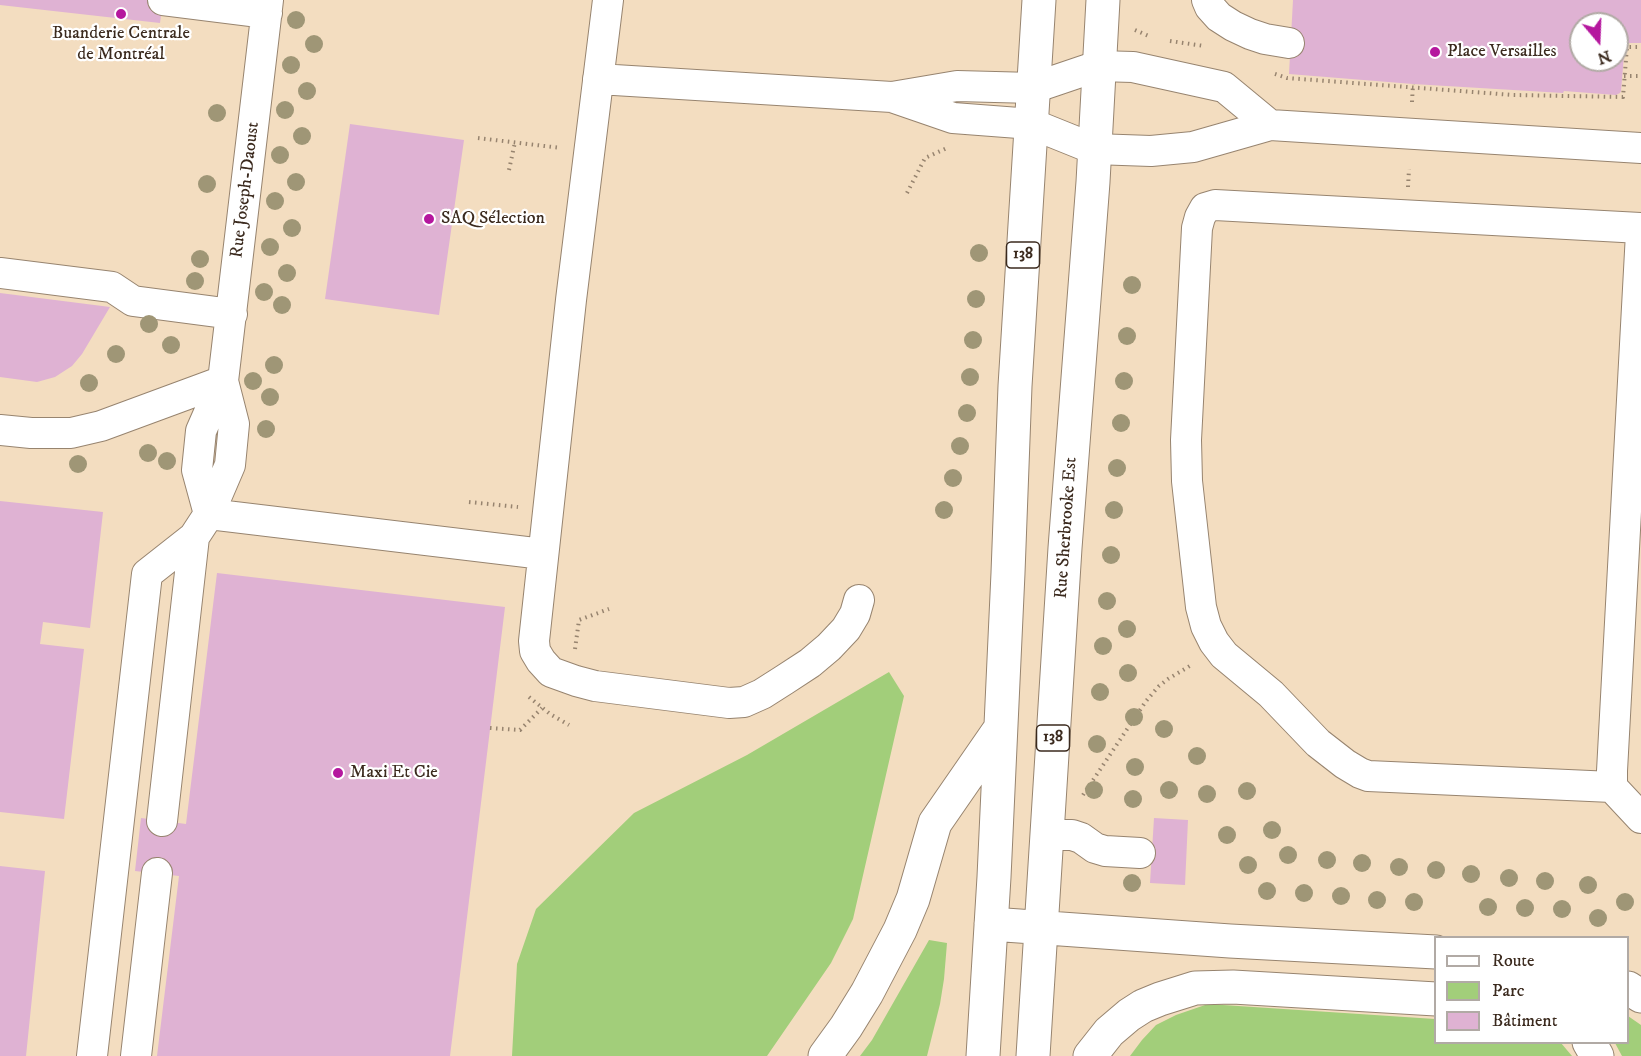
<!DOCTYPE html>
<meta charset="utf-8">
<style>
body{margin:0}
#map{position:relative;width:1641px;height:1056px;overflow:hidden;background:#f3ddc0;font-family:"IM FELL DW Pica",serif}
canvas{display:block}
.legend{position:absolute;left:1434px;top:936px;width:195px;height:108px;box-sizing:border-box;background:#fff;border:2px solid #b1aaa5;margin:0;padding:8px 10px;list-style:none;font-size:18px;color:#3b2a1e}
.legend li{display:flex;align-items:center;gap:12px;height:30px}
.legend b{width:30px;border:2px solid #b1aaa5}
.north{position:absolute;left:1569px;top:12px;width:60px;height:60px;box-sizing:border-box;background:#fff;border:2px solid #b1aaa5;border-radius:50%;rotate:161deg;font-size:16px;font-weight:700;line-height:24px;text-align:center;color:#3b2a1e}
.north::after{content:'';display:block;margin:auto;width:21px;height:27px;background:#b5179e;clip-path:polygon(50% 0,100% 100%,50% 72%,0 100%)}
</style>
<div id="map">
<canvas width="1641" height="1056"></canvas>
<ul class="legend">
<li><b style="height:8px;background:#fff"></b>Route</li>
<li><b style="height:16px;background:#a2ce7a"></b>Parc</li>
<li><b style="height:16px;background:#dfb2d3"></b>Bâtiment</li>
</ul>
<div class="north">N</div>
</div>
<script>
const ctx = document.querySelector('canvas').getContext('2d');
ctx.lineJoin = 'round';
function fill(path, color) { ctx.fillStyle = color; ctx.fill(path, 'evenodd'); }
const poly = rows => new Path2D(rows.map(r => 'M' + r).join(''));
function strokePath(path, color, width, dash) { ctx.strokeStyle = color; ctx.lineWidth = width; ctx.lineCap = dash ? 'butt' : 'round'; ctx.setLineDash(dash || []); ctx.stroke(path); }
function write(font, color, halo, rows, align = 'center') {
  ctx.font = font + ' "IM FELL DW Pica",serif'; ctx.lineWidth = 4.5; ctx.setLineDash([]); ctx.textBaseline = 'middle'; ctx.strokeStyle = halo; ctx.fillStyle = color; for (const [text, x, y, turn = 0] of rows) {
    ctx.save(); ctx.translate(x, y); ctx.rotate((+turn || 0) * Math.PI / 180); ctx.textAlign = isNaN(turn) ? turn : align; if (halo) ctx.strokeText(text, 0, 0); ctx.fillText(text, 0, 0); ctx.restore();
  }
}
const green = poly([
 [889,672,904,696,853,919,831,963,767,1056,512,1056,517,964,536,909,634,813,747,755],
 [929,940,947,943,944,979,940,1004,927,1056,860,1056,872,1040],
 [1208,1004,1435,1019,1436,1042,1561,1043,1572,1056,1130,1056,1142,1040,1156,1025,1176,1015],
 [1628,1016,1641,1025,1641,1056,1622,1056,1615,1043,1628,1042]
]);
const building = poly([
 [0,0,163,0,160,23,0,5],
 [1293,0,1641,0,1641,43,1625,43,1621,91,1620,93,1616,95,1564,91,1563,93,1413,84,1289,74],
 [1581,24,1617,24,1617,60,1581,60],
 [350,124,464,140,439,315,325,299],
 [0,293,110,307,82,354,72,366,55,377,37,382,0,377],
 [0,501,103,512,90,628,43,622,40,644,84,649,64,819,0,812],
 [217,573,505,607,450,1056,157,1056,179,876,135,871,141,818,186,824],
 [1154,818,1188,820,1185,885,1150,883],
 [0,866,45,871,26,1056,0,1056]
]);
const path = poly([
 [1135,30,1151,37],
 [1170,41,1204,46],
 [1275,74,1287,78,1513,95,1623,97,1627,47,1641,47],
 [1624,76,1641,76],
 [1412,102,1413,84],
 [478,138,561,148],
 [509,170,515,142],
 [1408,187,1409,169],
 [907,193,925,158,947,148],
 [469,502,518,507],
 [575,649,579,620,609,609],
 [529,697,550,714,569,725],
 [490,728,520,730,542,708],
 [1083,795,1146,701,1159,686,1168,679,1193,664]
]);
const minor = poly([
 [163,0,267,13],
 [608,0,571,300,534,641,535,651,541,661,551,672,576,681,595,686,729,703,744,702,762,694,784,680,810,663,829,647,846,629,855,614,859,600],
 [1207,0,1210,7,1219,17,1233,26,1250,34,1265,39,1289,43],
 [598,79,892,97,957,86,1033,88,1098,66,1133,67,1224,87,1270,125],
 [892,97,953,118,1032,124,1094,149,1151,151,1193,147,1270,125,1641,148],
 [1641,233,1612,771,1612,787,1641,818],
 [0,273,112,287,133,301,232,314],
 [0,430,31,433,71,433,101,426,223,381],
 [209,514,197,470,201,431,223,381,268,0],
 [209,514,543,554],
 [1612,787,1368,776,1360,773,1345,764,1318,743,1271,694,1224,655,1214,642,1206,626,1201,607,1187,481,1186,440,1197,228,1200,217,1205,208,1215,205,1641,228],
 [162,821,194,537,209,514,230,465,234,424,223,381],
 [1046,835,1072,835,1081,838,1095,848,1105,851,1140,853],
 [92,1056,147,574,194,537],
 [136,1056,157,873]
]);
const major = poly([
 [991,924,1230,941,1436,952],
 [1628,988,1641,996],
 [1589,1042,1597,1056],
 [825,1056,846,1027,867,993,900,930,913,899,935,823,1000,729],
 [983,1056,994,877,1008,573,1015,386,1039,0],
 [1033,1056,1065,548,1093,182,1103,0],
 [1090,1056,1109,1032,1129,1015,1143,1006,1160,999,1195,988,1233,987,1436,999]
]);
const trees = [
 [296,20],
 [314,44],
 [291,65],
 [307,91],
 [285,110],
 [217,113],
 [302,136],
 [280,155],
 [296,182],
 [207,184],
 [275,201],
 [292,228],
 [270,247],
 [979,253],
 [200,259],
 [287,273],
 [195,281],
 [1132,285],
 [264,292],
 [976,299],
 [282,305],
 [149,324],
 [1127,336],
 [973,340],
 [171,345],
 [116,354],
 [274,365],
 [970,377],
 [253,381],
 [1124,381],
 [89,383],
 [270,397],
 [967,413],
 [1121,423],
 [266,429],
 [960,446],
 [148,453],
 [167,461],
 [78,464],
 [1117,468],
 [953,478],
 [944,510],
 [1114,510],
 [1111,555],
 [1107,601],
 [1127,629],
 [1103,646],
 [1128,673],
 [1100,692],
 [1134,717],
 [1164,729],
 [1097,744],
 [1197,756],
 [1135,767],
 [1094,790],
 [1169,790],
 [1247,791],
 [1207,794],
 [1133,799],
 [1272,830],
 [1227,835],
 [1288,855],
 [1327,860],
 [1362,863],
 [1248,865],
 [1399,867],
 [1436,870],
 [1471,874],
 [1509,878],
 [1545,881],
 [1132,883],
 [1588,885],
 [1267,891],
 [1304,893],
 [1341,896],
 [1377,900],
 [1414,902],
 [1625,902],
 [1488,907],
 [1525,908],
 [1562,909],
 [1598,918]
];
const markers = [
 [121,14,6,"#b5179e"],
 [1435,52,6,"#b5179e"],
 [429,219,6,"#b5179e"],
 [338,773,6,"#b5179e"]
];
const shields = [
 [1023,255,33],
 [1053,738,33]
];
const shieldNames = [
 ["138",1023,255],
 ["138",1053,738]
];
const poiNames = [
 ["Buanderie Centrale",121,34,"center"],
 ["de Montréal",121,55,"center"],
 ["Place Versailles",1447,52],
 ["SAQ Sélection",441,219],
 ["Maxi Et Cie",350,773]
];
const streetNames = [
 ["Rue Joseph-Daoust",246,190,-83],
 ["Rue Sherbrooke Est",1067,528,-86]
];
fill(green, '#a2ce7a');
fill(building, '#dfb2d3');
strokePath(minor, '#97846f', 32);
strokePath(major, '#97846f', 35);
strokePath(path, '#97846f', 4, [1.5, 4.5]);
strokePath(minor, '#fff', 30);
strokePath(major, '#fff', 33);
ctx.fillStyle = '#9f9676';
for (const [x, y] of trees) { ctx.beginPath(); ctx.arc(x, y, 9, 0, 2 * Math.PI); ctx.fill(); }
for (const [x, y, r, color] of markers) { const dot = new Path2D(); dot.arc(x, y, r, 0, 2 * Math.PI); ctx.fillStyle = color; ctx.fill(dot); strokePath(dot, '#fff', 2); }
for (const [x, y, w] of shields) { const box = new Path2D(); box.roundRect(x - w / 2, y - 13, w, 26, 4.5); ctx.fillStyle = '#fff'; ctx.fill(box); strokePath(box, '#3b2a1e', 1.5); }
write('bold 16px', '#3b2a1e', null, shieldNames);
write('18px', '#3b2a1e', '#fff', poiNames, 'left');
write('18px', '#3b2a1e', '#fff', streetNames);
</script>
